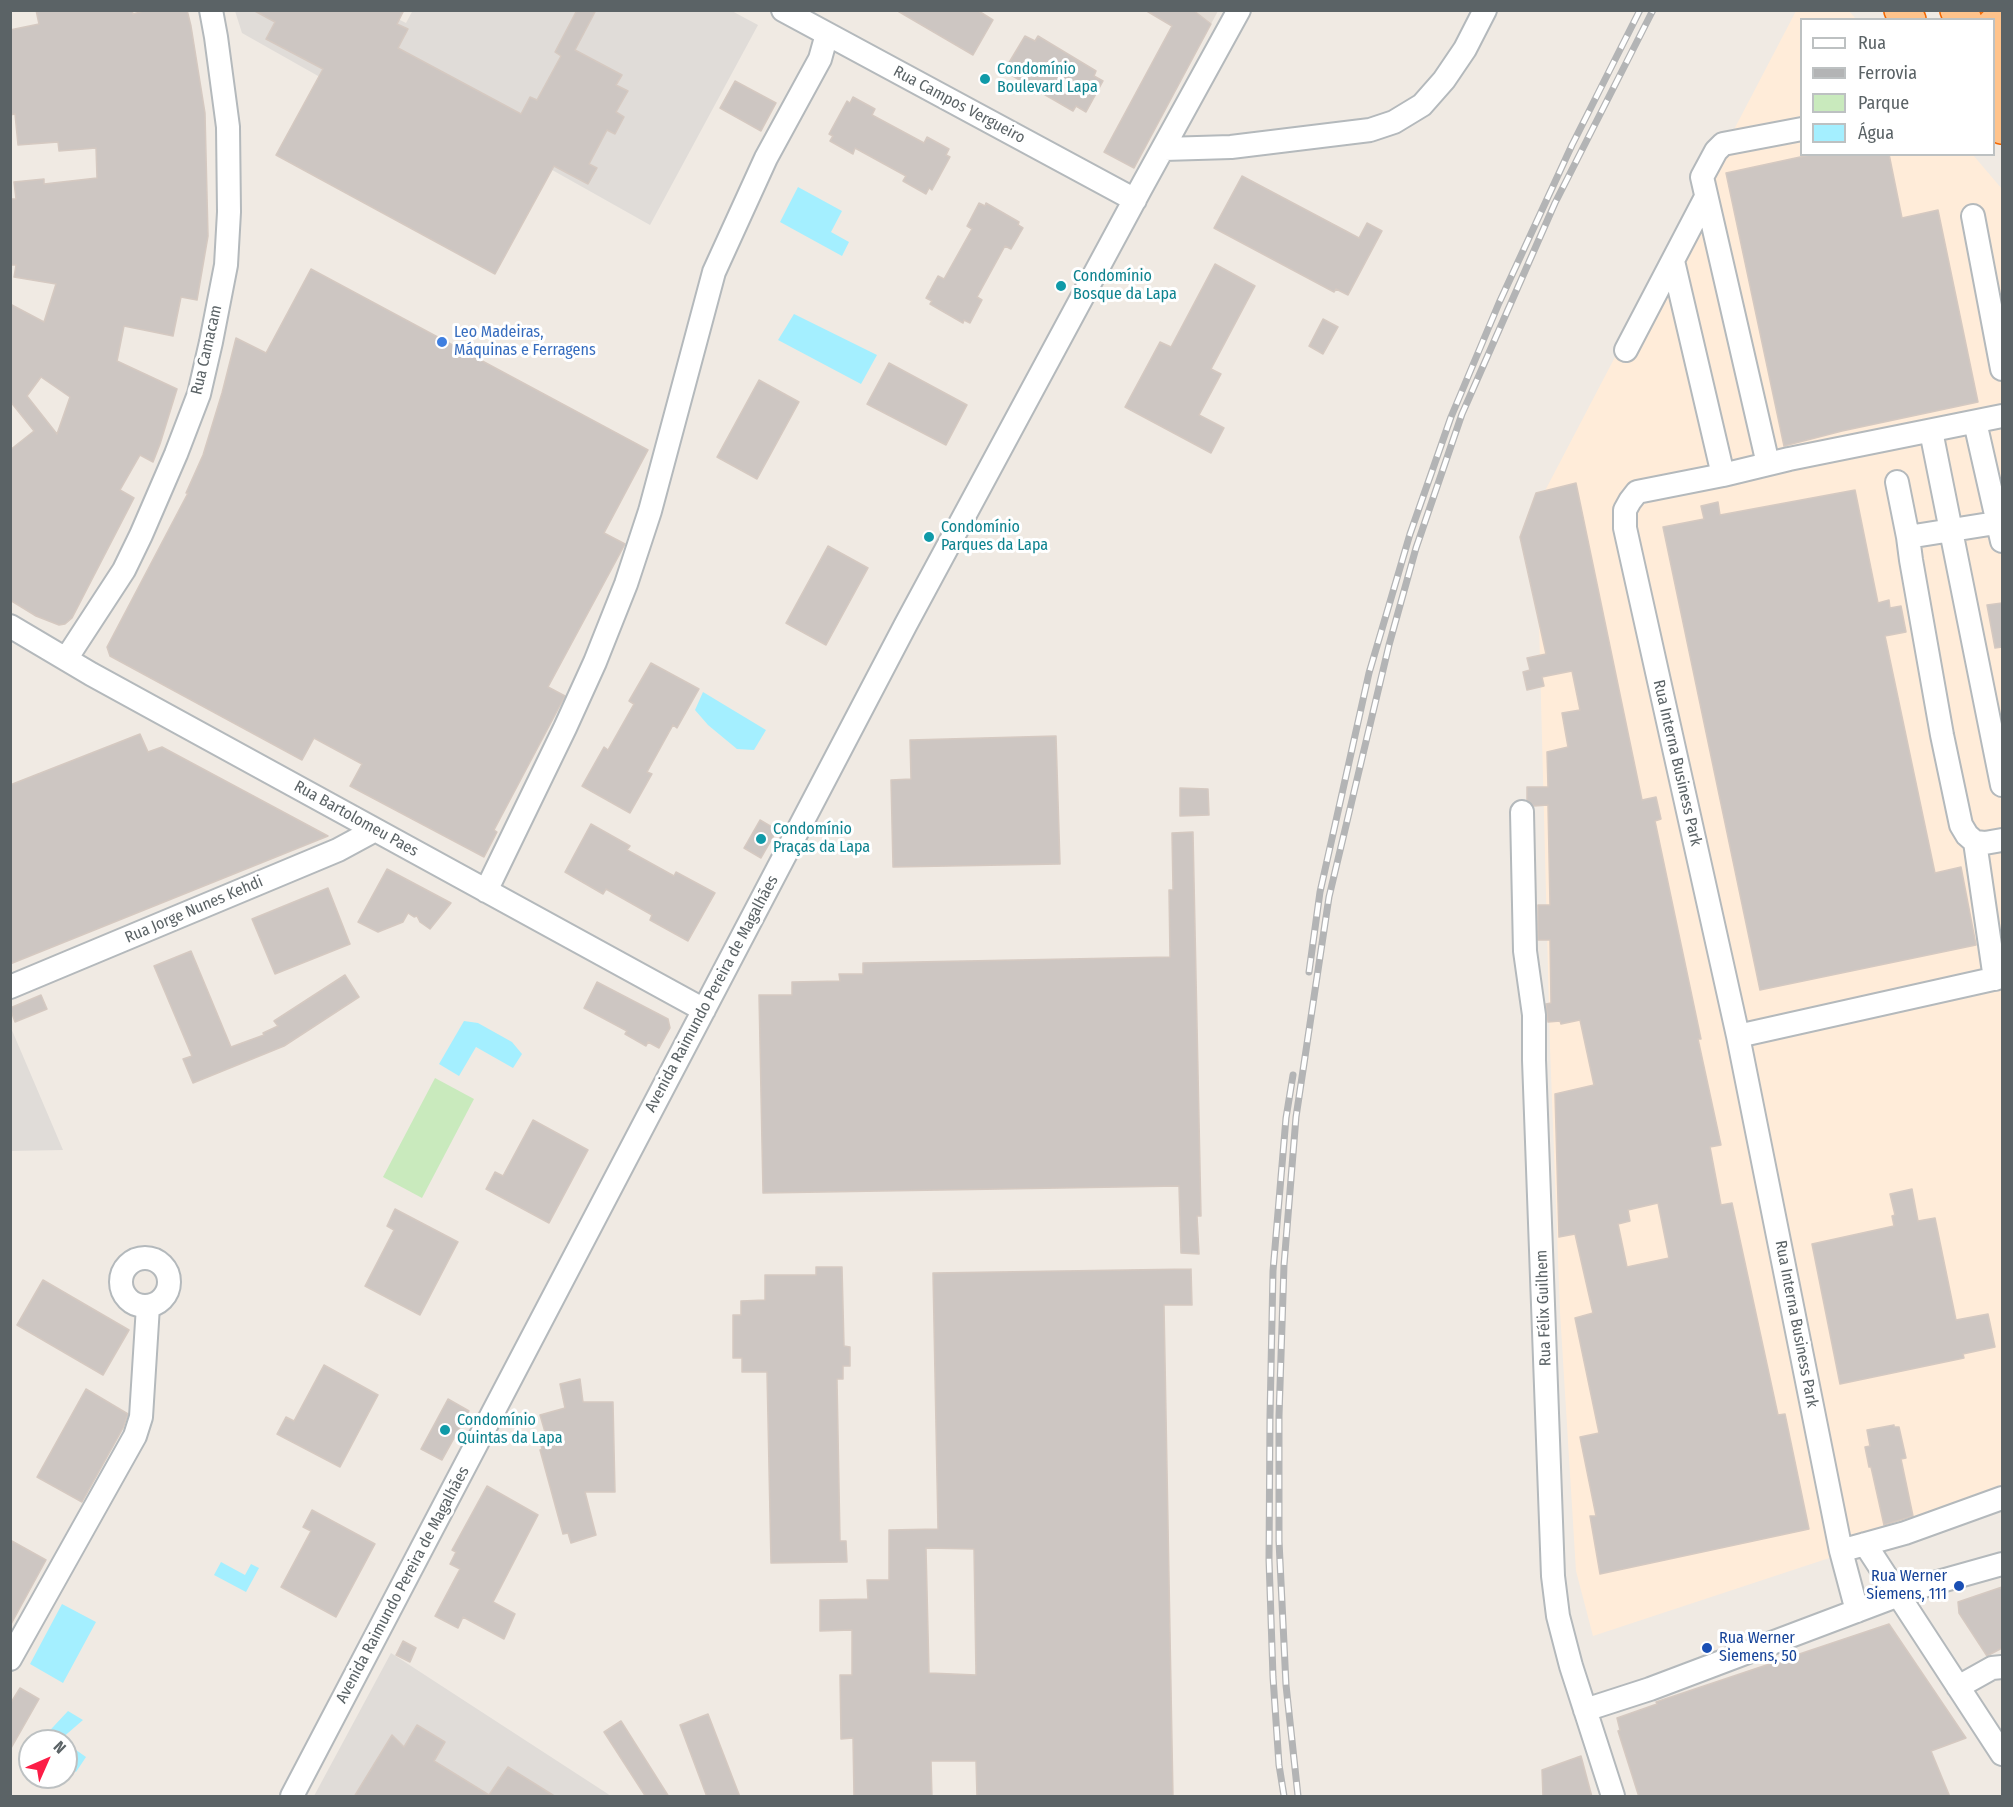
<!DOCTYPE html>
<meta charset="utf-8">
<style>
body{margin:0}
#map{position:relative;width:2013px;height:1807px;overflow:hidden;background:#f0eae3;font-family:"Fira Sans Condensed",sans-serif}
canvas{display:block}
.frame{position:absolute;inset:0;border:12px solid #5b6366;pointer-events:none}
.legend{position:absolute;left:1800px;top:18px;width:195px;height:138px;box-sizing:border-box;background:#fff;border:2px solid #bdc1c2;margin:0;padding:8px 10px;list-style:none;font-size:18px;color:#5b6366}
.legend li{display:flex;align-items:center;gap:12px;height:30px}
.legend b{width:30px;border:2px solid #bdc1c2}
.north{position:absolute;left:18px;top:1729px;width:60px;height:60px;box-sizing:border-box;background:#fff;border:2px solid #bdc1c2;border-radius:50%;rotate:45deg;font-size:16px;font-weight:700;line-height:24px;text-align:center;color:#5b6366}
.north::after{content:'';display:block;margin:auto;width:21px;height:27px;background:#fc1d46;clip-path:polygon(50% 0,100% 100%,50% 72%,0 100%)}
</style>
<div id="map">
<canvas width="2013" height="1807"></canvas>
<div class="frame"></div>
<ul class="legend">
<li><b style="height:8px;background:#fff"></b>Rua</li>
<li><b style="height:8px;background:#b3b4b5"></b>Ferrovia</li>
<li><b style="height:16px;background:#c9eabd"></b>Parque</li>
<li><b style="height:16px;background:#a4efff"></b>Água</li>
</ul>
<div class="north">N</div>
</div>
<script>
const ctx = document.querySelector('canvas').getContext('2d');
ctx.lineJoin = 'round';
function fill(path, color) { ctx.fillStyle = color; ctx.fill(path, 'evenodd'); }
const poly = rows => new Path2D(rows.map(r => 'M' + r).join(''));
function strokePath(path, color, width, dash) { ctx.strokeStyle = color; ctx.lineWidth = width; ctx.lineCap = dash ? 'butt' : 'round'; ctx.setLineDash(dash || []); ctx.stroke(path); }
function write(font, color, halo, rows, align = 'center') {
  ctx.font = font + ' "Fira Sans Condensed",sans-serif'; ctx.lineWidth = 6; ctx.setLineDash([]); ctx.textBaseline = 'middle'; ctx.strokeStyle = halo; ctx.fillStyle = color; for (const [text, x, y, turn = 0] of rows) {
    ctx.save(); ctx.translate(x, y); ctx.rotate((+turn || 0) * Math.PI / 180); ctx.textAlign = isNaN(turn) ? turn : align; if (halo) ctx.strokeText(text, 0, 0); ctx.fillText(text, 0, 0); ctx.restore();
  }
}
const commercial = poly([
 [1796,11,1849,11,1856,19,1802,20,1802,154,1973,155,2002,189,2002,1501,1593,1636,1576,1571,1560,1312,1550,1047,1536,508]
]);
const industrial = poly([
 [413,10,730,10,758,25,650,225,506,144,488,172,242,33,235,11,382,11,406,23],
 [10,1028,11,1028,63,1150,11,1151],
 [391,1653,608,1794,610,1796,314,1796]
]);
const education = poly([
 [1192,11,1218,11,1211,24]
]);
const green = poly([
 [435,1078,474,1099,422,1198,383,1177]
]);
const water = poly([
 [798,187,842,211,831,232,849,242,842,256,780,222],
 [794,314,877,355,861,384,778,340],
 [703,692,766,730,754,750,737,749,708,725,695,710],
 [464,1021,478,1023,512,1042,522,1054,513,1068,476,1047,459,1076,439,1064],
 [221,1562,245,1575,251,1564,259,1568,246,1592,214,1575],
 [62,1604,96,1622,63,1683,30,1664],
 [68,1711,83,1720,61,1739,57,1741,40,1741],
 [69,1745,86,1757,76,1772,66,1765,66,1748]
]);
const building = poly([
 [36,10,132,10,133,14,147,10,187,10,191,26,205,113,208,236,197,300,181,297,173,336,124,326,117,361,177,389,160,444,153,462,140,455,120,490,134,498,72,618,65,624,59,625,36,616,10,600,10,450,34,431,10,401,10,304,44,322,56,284,14,277,16,265,10,265,10,199,16,199,14,182,44,179,44,184,97,178,96,148,59,151,58,142,18,145,15,114,10,115,10,30,39,24,36,10],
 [41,377,70,397,57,434,27,396,41,377],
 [253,10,404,10,397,24,408,29,398,48,521,114,530,97,537,100,561,56,555,52,577,10,596,10,575,50,622,75,616,85,628,91,616,112,624,117,615,134,607,130,589,164,597,168,588,184,554,166,495,274,276,155,323,69,266,39,275,22,253,10],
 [896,10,977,10,993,20,973,55,896,10],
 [1145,10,1193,10,1211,24,1134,168,1104,152,1172,26,1145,10],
 [1025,36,1035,41,1038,36,1096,71,1094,76,1103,81,1086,112,1076,106,1073,111,1004,71,1025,36],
 [735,81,776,103,761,131,720,108,735,81],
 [853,97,875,109,872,115,924,143,927,137,949,149,946,155,950,157,932,190,929,188,926,194,903,181,906,176,855,148,853,154,830,141,833,136,829,134,847,101,850,103,853,97],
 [1814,154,1889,154,1902,218,1938,210,1978,402,1842,431,1784,446,1726,173,1814,154],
 [1242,176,1359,238,1367,223,1382,231,1348,295,1336,289,1334,292,1214,228,1242,176],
 [979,203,985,206,986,203,1019,222,1018,225,1023,228,1011,249,1005,246,977,297,982,300,970,323,964,320,963,323,930,304,932,301,926,298,938,276,944,279,972,229,967,226,979,203],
 [1215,264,1255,286,1211,369,1221,374,1199,415,1224,428,1211,453,1125,407,1160,342,1171,347,1215,264],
 [311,269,648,450,604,533,625,544,548,687,565,696,494,830,497,832,484,857,350,786,362,764,314,738,302,760,110,656,107,647,188,493,186,493,203,455,222,393,236,338,266,353,311,269],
 [1323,319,1338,327,1323,354,1309,346,1323,319],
 [889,363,967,405,946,445,867,404,889,363],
 [759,380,799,402,757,479,717,457,759,380],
 [1576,483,1642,800,1656,797,1661,819,1655,821,1701,1039,1698,1039,1721,1145,1710,1147,1721,1205,1732,1203,1778,1415,1785,1414,1809,1529,1600,1574,1590,1516,1596,1516,1580,1437,1599,1433,1575,1318,1593,1313,1575,1234,1559,1237,1555,1094,1594,1085,1580,1020,1561,1024,1560,1021,1548,1022,1546,1004,1551,1003,1550,940,1538,940,1538,905,1550,905,1548,805,1534,806,1527,800,1527,787,1548,787,1547,752,1568,747,1562,713,1580,710,1572,671,1542,677,1544,686,1527,690,1523,672,1530,670,1527,658,1546,654,1520,537,1536,493,1576,483],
 [1658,1203,1669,1258,1627,1267,1618,1224,1630,1221,1628,1210,1658,1203],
 [1855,490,1878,603,1889,600,1890,608,1901,606,1906,632,1885,636,1935,873,1961,867,1976,945,1760,990,1663,527,1704,519,1701,506,1718,502,1720,515,1855,490],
 [828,546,868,568,826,645,786,623,828,546],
 [2002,603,2002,647,1995,648,1987,605,2002,603],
 [651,663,699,689,677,728,673,725,647,772,652,774,630,813,582,786,604,747,608,750,634,704,629,701,651,663],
 [140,734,148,752,162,747,328,836,10,964,10,785,140,734],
 [1056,736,1060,864,893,867,891,780,911,779,910,740,1056,736],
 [1180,788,1208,789,1209,815,1180,816,1180,788],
 [760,820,777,830,761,858,744,848,760,820],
 [591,824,630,846,627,850,674,876,676,872,715,893,688,941,650,920,652,915,606,889,603,894,565,872,591,824],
 [1193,832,1201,1216,1197,1216,1199,1254,1181,1253,1179,1186,763,1193,759,995,792,995,792,982,840,981,839,974,863,974,863,963,1170,957,1169,890,1173,890,1172,833,1193,832],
 [387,869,451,903,430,929,420,922,417,916,414,917,408,913,403,922,378,932,358,922,387,869],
 [328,888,350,944,275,974,252,919,328,888],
 [191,951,231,1047,264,1035,263,1033,278,1026,274,1021,345,975,359,997,284,1046,193,1083,183,1059,192,1056,154,966,191,951],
 [597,982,668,1019,670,1028,659,1048,648,1042,646,1046,625,1034,627,1031,584,1008,597,982],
 [41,995,47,1009,15,1022,10,1008,41,995],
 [533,1120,588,1150,549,1223,486,1189,495,1172,503,1176,533,1120],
 [1912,1189,1918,1221,1935,1218,1956,1320,1988,1314,1995,1347,1963,1354,1964,1358,1840,1384,1812,1244,1894,1226,1892,1216,1895,1215,1890,1194,1912,1189],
 [395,1209,458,1242,420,1315,365,1286,394,1230,387,1226,395,1209],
 [816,1267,842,1267,844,1346,850,1347,850,1366,843,1366,843,1379,837,1379,840,1541,846,1541,847,1562,771,1563,767,1372,742,1372,742,1358,733,1358,733,1315,741,1315,741,1301,765,1300,765,1275,816,1275,816,1267],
 [1191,1269,1192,1305,1164,1305,1173,1797,977,1797,976,1761,931,1761,932,1797,854,1797,853,1738,841,1739,840,1675,852,1675,852,1630,820,1631,820,1600,868,1599,867,1580,889,1580,889,1530,938,1529,933,1273,1191,1269],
 [926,1548,974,1549,976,1675,929,1673,926,1548],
 [43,1280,129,1330,103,1375,17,1325,43,1280],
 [324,1365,378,1395,340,1467,277,1434,286,1417,294,1421,324,1365],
 [580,1379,583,1402,613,1402,615,1492,585,1492,596,1535,571,1543,568,1533,563,1534,540,1450,542,1449,540,1442,547,1439,540,1415,565,1408,560,1384,580,1379],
 [86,1389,128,1414,123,1428,82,1502,37,1477,86,1389],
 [448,1399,469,1411,442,1460,421,1449,448,1399],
 [1894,1425,1894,1427,1899,1427,1906,1458,1901,1459,1913,1516,1884,1525,1871,1467,1869,1467,1865,1447,1870,1446,1867,1430,1894,1425],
 [487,1486,538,1515,493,1602,515,1614,504,1639,463,1617,458,1628,435,1616,460,1569,450,1564,456,1552,452,1550,487,1486],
 [312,1510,375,1544,336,1617,281,1587,311,1531,303,1527,312,1510],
 [10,1540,46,1560,10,1626,10,1540],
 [2002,1587,2002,1648,1987,1656,1959,1613,1958,1602,2002,1587],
 [1889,1624,1966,1738,1931,1751,1950,1797,1639,1797,1618,1731,1620,1730,1617,1718,1657,1704,1656,1702,1889,1624],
 [403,1641,416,1648,410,1662,396,1655,403,1641],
 [20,1688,39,1699,10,1750,10,1704,20,1688],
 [708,1714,740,1797,707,1797,680,1725,708,1714],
 [621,1721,669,1797,646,1797,604,1732,621,1721],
 [417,1725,445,1742,434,1761,489,1795,508,1767,556,1797,354,1797,392,1735,404,1747,417,1725],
 [1581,1756,1592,1797,1543,1797,1542,1770,1581,1756]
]);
const minor = poly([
 [783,10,1135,200],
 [1164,149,1231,147,1370,130,1394,122,1422,105,1444,80,1465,49,1485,10],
 [1973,216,2002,369],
 [1673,261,1723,475],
 [1626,350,1706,197],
 [1975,422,2002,541],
 [1931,431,2002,785],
 [1768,464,1702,177,1716,151,1723,144,1802,129],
 [1897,482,1908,537,1911,560,1942,735,1961,825,1967,835,1975,842,1985,843,2002,840],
 [1908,537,2002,522],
 [10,626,91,674,704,1010],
 [66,659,124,570,141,535,176,454,199,394,211,342,226,265,229,212,228,127,216,37,211,10],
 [1522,812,1525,951,1534,1015,1534,1060,1553,1576,1558,1616,1571,1666,1613,1796],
 [1975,842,1995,979],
 [486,891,565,728,595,662,626,584,650,511,714,272,766,158,820,59,827,34],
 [10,987,338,850,375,830],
 [1738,1036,2002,977],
 '121 1282a24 24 0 1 1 48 0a24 24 0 1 1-48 0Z',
 [1865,1544,2002,1754],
 [1851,1548,1905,1533,2002,1498],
 [1857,1611,1841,1551,1738,1036,1625,528,1625,510,1630,501,1637,492,1723,475,1789,459,2002,416],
 [10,1659,135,1436,141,1417,148,1306],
 [1958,1687,1992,1668,2002,1667],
 [1585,1710,1650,1689,1920,1587,2002,1564],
 [292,1796,906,624,1141,188,1239,10]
]);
const highway = poly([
 [1901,10,1909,20],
 [1957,10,1965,20],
 [1994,25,2002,35],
 [1994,53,2002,63],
 [1994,83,2002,94],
 [1994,117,2002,127]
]);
const rail = poly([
 [1309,972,1320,892,1369,673,1410,534,1451,417,1499,303,1572,145,1640,10],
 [1284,1796,1279,1765,1273,1677,1269,1560,1270,1416,1273,1271,1286,1118,1293,1075],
 [1298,1796,1286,1685,1279,1541,1279,1416,1284,1265,1296,1117,1329,897,1389,645,1416,548,1462,414,1555,203,1653,10]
]);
const markers = [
 [985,79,6,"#0f9aa8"],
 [1061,286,6,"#0f9aa8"],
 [442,342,6,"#3f7fe0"],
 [929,537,6,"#0f9aa8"],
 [761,839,6,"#0f9aa8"],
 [445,1430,6,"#0f9aa8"],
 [1959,1586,6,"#1a4fb4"],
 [1707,1648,6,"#1a4fb4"]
];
const cultureNames = [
 ["Condomínio",997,70],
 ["Boulevard Lapa",997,88],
 ["Condomínio",1073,277],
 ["Bosque da Lapa",1073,295],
 ["Condomínio",941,528],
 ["Parques da Lapa",941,546],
 ["Condomínio",773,830],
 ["Praças da Lapa",773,848],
 ["Condomínio",457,1421],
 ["Quintas da Lapa",457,1439]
];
const streetNames = [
 ["Rua Campos Vergueiro",959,105,28],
 ["Rua Camacam",207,350,-77],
 ["Rua Interna Business Park",1677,763,77],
 ["Rua Bartolomeu Paes",356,819,29],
 ["Rua Jorge Nunes Kehdi",194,910,-23],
 ["Avenida Raimundo Pereira de Magalhães",712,994,-62],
 ["Rua Félix Guilhem",1544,1308,-92],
 ["Rua Interna Business Park",1796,1324,79],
 ["Avenida Raimundo Pereira de Magalhães",403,1585,-62]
];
const shopNames = [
 ["Leo Madeiras,",454,333],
 ["Máquinas e Ferragens",454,351]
];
const transitNames = [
 ["Rua Werner",1947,1577],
 ["Siemens, 111",1947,1595],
 ["Rua Werner",1719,1639,"left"],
 ["Siemens, 50",1719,1657,"left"]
];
fill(commercial, '#ffecd9');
fill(industrial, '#e0dcd8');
fill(education, '#e2dbd4');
fill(green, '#c9eabd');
fill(water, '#a4efff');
fill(building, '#cdc6c2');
strokePath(building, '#d5c9c1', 1.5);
strokePath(minor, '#b4b9bc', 26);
strokePath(highway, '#f36700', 36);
strokePath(minor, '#fff', 22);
strokePath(highway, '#ffc38b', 33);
strokePath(rail, '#b3b4b5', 7);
strokePath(rail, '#fff', 4.5, [14]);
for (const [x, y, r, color] of markers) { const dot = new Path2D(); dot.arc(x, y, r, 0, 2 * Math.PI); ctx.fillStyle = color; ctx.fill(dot); strokePath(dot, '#fff', 2); }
write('16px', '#0d838f', '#fff', cultureNames, 'left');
write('16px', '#5b6366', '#fff', streetNames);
write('16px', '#366cbe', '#fff', shopNames, 'left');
write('16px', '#164399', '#fff', transitNames, 'right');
</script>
